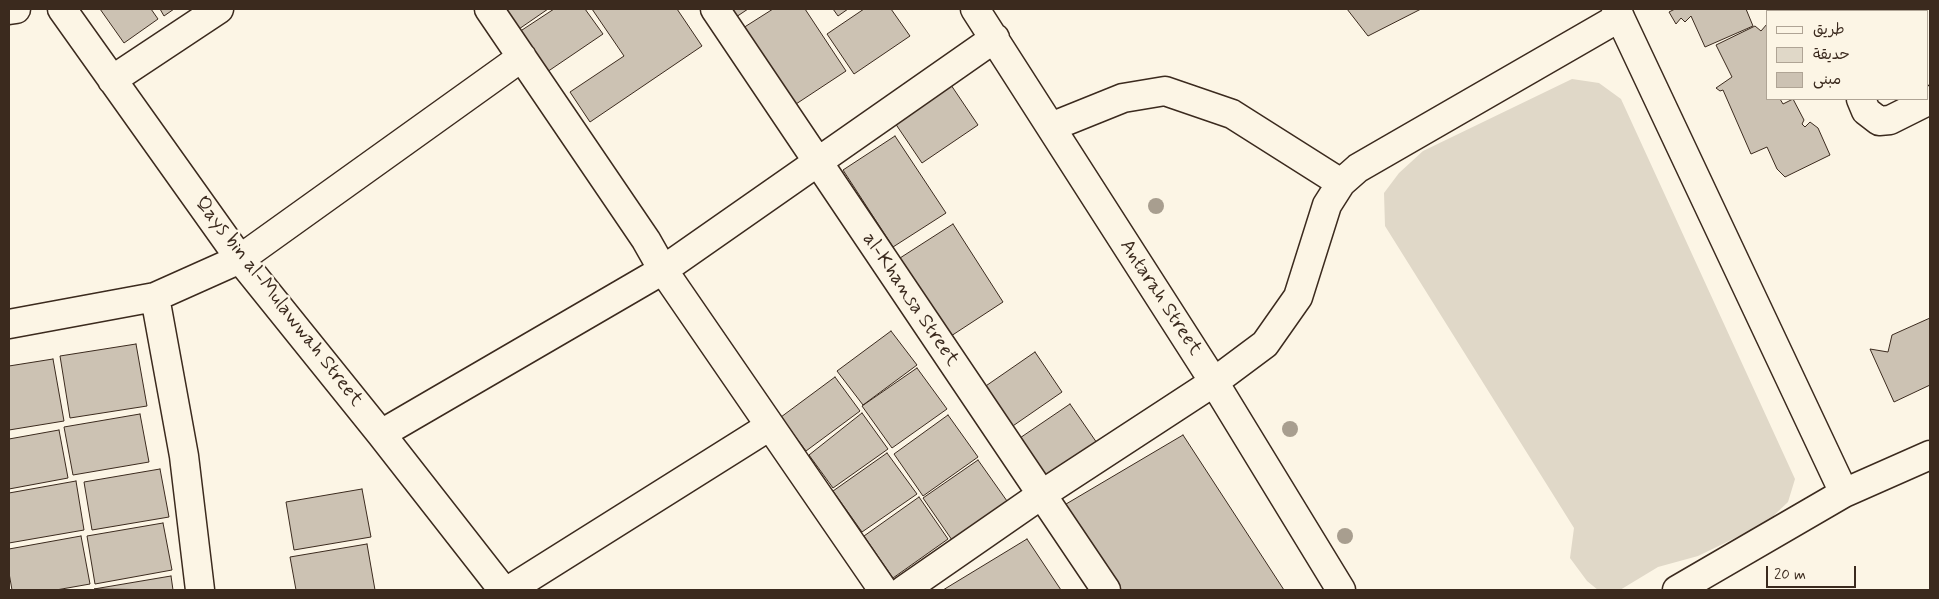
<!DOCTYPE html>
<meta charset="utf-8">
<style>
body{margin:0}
#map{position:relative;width:1939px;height:599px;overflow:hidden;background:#fcf5e5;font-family:Mynerve,"Playpen Sans Arabic",sans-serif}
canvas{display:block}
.frame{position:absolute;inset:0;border:10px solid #3b2a1e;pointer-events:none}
.legend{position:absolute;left:1766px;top:10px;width:162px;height:90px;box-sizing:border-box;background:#fcf5e5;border:1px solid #afa495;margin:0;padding:6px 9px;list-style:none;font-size:15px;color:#3b2a1e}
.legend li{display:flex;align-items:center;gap:10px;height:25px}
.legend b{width:25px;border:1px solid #afa495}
.scale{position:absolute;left:1766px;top:566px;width:90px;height:22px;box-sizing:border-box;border:2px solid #3b2a1e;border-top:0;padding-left:6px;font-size:15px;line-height:18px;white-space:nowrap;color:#3b2a1e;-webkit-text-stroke:4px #fcf5e5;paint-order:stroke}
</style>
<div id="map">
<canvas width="1939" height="599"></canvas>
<div class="frame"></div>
<ul class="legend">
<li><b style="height:6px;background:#fcf5e5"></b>طريق</li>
<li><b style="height:14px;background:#e0d8c8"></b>حديقة</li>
<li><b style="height:14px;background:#ccc2b3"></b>مبنى</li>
</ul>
<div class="scale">20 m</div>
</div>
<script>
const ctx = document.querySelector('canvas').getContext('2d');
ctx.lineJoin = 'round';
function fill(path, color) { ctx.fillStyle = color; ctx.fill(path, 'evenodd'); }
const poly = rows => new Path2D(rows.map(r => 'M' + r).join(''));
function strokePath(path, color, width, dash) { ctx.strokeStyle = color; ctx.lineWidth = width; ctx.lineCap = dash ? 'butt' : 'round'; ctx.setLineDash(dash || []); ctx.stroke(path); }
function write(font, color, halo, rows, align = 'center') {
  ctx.font = font + ' Mynerve,sans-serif'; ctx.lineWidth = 5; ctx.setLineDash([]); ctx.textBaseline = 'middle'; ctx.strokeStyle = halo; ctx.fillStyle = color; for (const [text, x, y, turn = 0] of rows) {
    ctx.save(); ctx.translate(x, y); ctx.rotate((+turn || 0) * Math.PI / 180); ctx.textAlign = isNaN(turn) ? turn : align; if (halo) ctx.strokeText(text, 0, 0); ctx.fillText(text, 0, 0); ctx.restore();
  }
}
const green = poly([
 [1572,79,1599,83,1621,99,1795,479,1788,502,1766,523,1698,556,1658,567,1620,590,1598,590,1587,581,1570,558,1574,528,1385,226,1384,193,1399,173,1423,151]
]);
const building = poly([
 [100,9,151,9,158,19,124,43,100,9],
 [160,9,174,9,164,16,160,9],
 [505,9,548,9,519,29,505,9],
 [554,9,585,9,603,34,547,72,519,32,554,9],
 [592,9,677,9,702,46,590,122,570,92,624,56,592,9],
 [726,9,748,9,733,19,726,9],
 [773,9,805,9,846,71,793,106,743,28,773,9],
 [833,9,848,9,838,16,833,9],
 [864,9,891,9,910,36,854,74,827,34,864,9],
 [1347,9,1421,9,1368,36,1347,9],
 [1675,9,1746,9,1753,26,1705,47,1691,16,1685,22,1681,18,1676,24,1669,12,1675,9],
 [1767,24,1768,99,1780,99,1783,104,1793,99,1804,120,1802,124,1805,127,1810,122,1818,128,1830,155,1785,177,1777,169,1767,147,1751,154,1723,90,1720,91,1716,88,1732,77,1716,45,1755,26,1761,31,1767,24],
 [951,85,978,125,922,163,895,123,951,85],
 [895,136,946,213,893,247,843,170,895,136],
 [953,224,1003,302,951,336,900,258,953,224],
 [1930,318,1930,385,1894,402,1870,349,1888,352,1892,335,1930,318],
 [891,331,917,365,863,405,837,371,891,331],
 [136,344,147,406,70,418,60,356,136,344],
 [1035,352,1062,392,1007,430,980,390,1035,352],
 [53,359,64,421,9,430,9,366,53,359],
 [917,368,947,409,892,448,862,406,917,368],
 [835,377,860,411,806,451,781,417,835,377],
 [1070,404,1097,443,1041,481,1014,442,1070,404],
 [862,413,888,449,833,488,809,455,862,413],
 [140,414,149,462,73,475,64,427,140,414],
 [948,415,978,457,923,496,894,454,948,415],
 [59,430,68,478,9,489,9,439,59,430],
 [1183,435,1284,590,1118,590,1061,507,1183,435],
 [887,453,917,494,862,532,833,491,887,453],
 [978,460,1007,501,952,540,923,498,978,460],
 [160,469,169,517,92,530,84,482,160,469],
 [76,481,84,530,9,543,9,493,76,481],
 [362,489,371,537,294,550,286,502,362,489],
 [919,497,948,539,893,578,864,536,919,497],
 [163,523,172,570,95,584,87,536,163,523],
 [81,536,90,584,56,590,12,590,9,573,9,549,81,536],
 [1027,539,1061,590,943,590,1027,539],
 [367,544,375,590,296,590,290,557,367,544],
 [171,576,173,590,94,589,171,576]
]);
const minor = poly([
 [62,9,240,259,381,434,503,590],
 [489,9,646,240,663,270,883,590],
 [715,9,1106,590],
 [975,9,1214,382,1341,590],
 [1616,9,1844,493],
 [1820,9,1821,11],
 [9,10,16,9],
 [112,80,219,9],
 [1861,99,1866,111,1879,121,1890,120,1930,100],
 [1051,127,1123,98,1165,91,1232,114,1341,183],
 [155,297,184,456,200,590],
 [9,324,155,297,240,259,522,57],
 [381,434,663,270,995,38],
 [509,590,770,426],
 [904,590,1041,495,1214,382,1265,344,1298,297,1327,205,1341,183,1358,168,1620,17],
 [1677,590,1844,493,1930,455]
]);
const trees = [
 [1156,206],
 [1290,429],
 [1345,536]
];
const streetNames = [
 ["Antarah Street",1160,298,57],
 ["al-Khansa Street",910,300,56],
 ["Qays bin al-Mulawwah Street",278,302,52]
];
fill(green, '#e0d8c8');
fill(building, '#ccc2b3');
strokePath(building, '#3b2a1e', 1);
strokePath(minor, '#3b2a1e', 31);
strokePath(minor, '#fcf5e5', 28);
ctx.fillStyle = '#a89e8f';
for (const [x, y] of trees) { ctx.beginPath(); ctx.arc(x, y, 8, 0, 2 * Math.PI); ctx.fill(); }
write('20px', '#3b2a1e', '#fcf5e5', streetNames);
</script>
